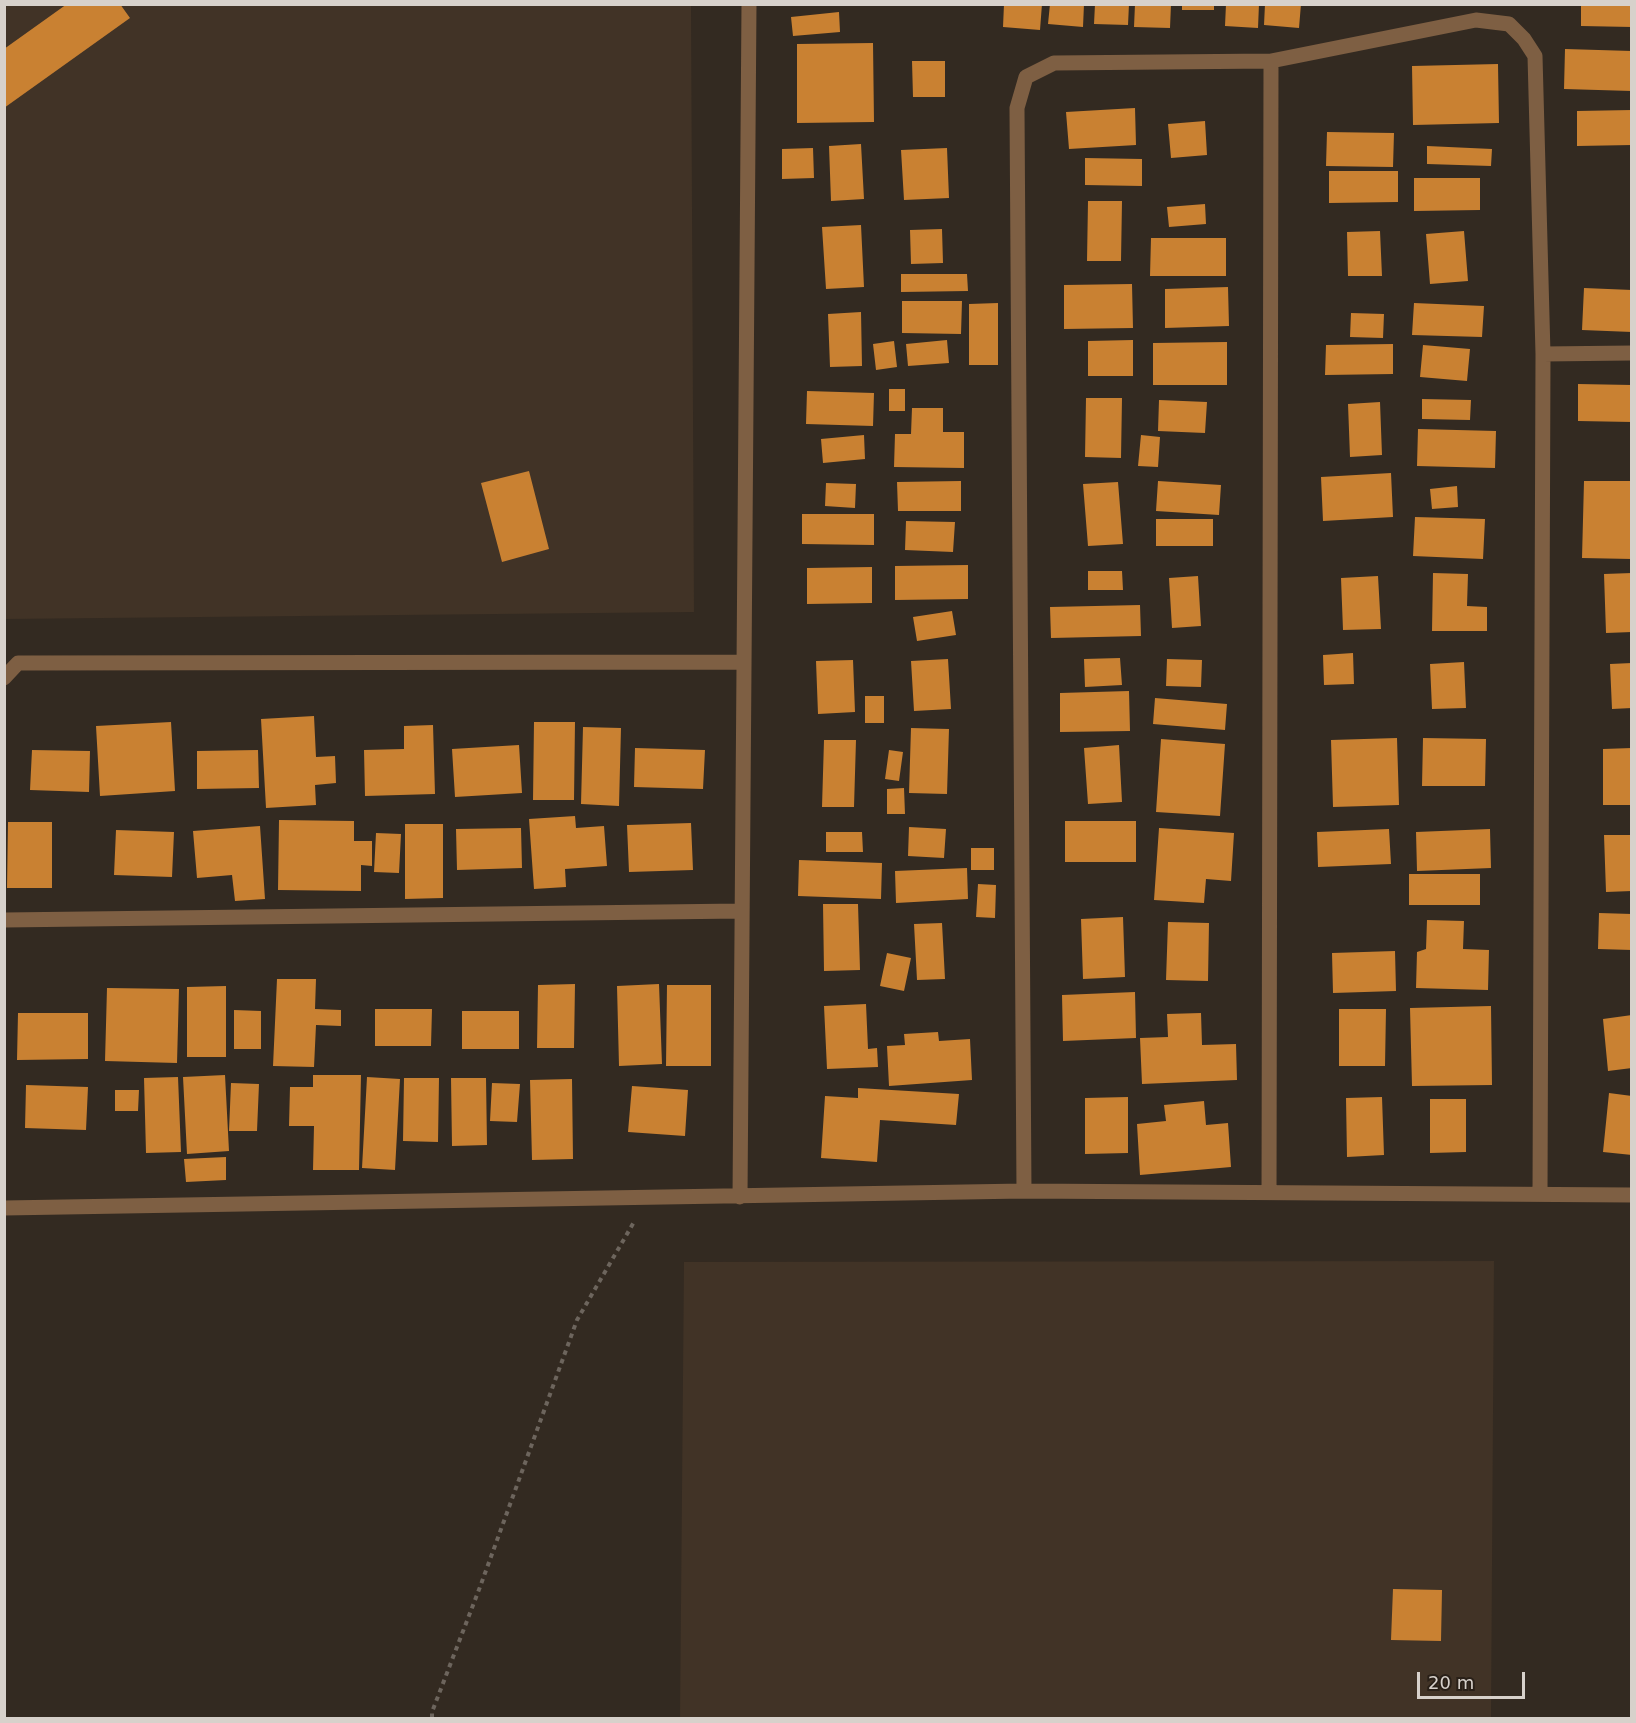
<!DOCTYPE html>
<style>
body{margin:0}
#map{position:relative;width:1636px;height:1723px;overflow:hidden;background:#332a21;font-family:"DejaVu Sans",sans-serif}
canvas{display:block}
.frame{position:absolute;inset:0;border:6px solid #d7d1cb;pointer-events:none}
.scale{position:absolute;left:1417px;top:1672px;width:108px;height:27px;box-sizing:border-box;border:3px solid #d7d1cb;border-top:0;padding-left:8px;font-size:18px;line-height:21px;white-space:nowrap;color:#d7d1cb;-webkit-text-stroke:4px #292018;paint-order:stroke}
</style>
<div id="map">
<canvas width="1636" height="1723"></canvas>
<div class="frame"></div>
<div class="scale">20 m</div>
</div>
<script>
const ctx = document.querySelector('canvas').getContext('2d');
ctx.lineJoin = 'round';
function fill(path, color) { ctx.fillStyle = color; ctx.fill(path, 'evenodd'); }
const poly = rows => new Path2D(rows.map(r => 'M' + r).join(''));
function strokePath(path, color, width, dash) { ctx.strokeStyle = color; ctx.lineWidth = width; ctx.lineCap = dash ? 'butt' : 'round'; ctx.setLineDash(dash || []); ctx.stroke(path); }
const built = poly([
 [4,5,691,5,694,612,5,619],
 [1494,1261,1491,1718,680,1718,684,1262]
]);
const building = poly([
 [67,4,120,4,130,18,4,108,4,49],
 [1004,4,1042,4,1040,30,1003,27],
 [1050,4,1084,4,1083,27,1048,24],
 [1095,4,1129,4,1128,25,1094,24],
 [1135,4,1171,4,1170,28,1134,27],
 [1182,4,1214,4,1214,10,1182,10],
 [1226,4,1259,4,1258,28,1225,26],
 [1265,4,1301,4,1299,28,1264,25],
 [1581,4,1632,4,1632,27,1581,26],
 [839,12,840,32,793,36,791,17],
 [873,43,874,122,797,123,797,44],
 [1565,49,1632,51,1632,91,1564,89],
 [912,61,945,61,945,97,913,97],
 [1498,64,1499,123,1413,125,1412,66],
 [1135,108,1136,145,1069,149,1066,112],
 [1632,110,1632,145,1577,146,1577,111],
 [1205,121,1207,155,1171,158,1168,124],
 [1327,132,1394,133,1393,167,1326,166],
 [861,144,864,199,831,201,829,146],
 [1427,146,1492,149,1491,166,1427,164],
 [813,148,814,178,782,179,782,149],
 [947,148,949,198,904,200,901,150],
 [1085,158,1142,159,1142,186,1085,185],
 [1329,171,1398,171,1398,202,1329,203],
 [1414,178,1480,178,1480,210,1414,211],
 [1088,201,1122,201,1121,261,1087,261],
 [1205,204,1206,224,1169,227,1167,207],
 [861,225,864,287,826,289,822,227],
 [942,229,943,263,911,264,910,230],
 [1380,231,1382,276,1348,276,1347,232],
 [1464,231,1468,281,1430,284,1426,234],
 [1151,238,1226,238,1226,276,1150,276],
 [901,274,967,274,968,291,901,292],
 [1132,284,1133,328,1064,329,1064,285],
 [1228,287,1229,326,1165,328,1165,289],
 [1584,288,1632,290,1632,332,1582,330],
 [902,301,962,301,961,334,902,333],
 [998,303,998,365,969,365,969,304],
 [1414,303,1484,306,1482,337,1412,335],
 [861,312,862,366,830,367,828,314],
 [1351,313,1384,314,1383,338,1350,337],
 [947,340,949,363,908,366,906,344],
 [1133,340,1133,376,1088,376,1088,341],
 [894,341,897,367,876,370,873,344],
 [1227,342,1227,385,1153,385,1153,343],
 [1393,344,1393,374,1325,375,1326,345],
 [1423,345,1470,349,1467,381,1420,377],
 [1578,384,1632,385,1632,422,1578,421],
 [889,389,905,389,905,411,889,411],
 [807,391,874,393,873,426,806,424],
 [1086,398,1122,398,1121,458,1085,457],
 [1422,399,1471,400,1470,420,1422,419],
 [1159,400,1207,402,1205,433,1158,431],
 [1380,402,1382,455,1350,457,1348,404],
 [912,408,943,408,943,432,964,432,964,468,894,467,895,434,911,434],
 [1418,429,1496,431,1495,468,1417,466],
 [864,435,865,459,823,463,821,439],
 [1141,435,1160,437,1158,467,1138,466],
 [529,471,549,549,502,562,481,483],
 [1391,473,1393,517,1323,521,1321,477],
 [961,481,961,511,898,511,897,482],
 [1158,481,1221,485,1219,515,1156,511],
 [1584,481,1632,481,1632,559,1582,558],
 [1118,482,1123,544,1088,546,1083,484],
 [826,483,856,484,855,508,825,506],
 [1457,486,1458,507,1432,509,1430,489],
 [802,514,874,514,874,545,802,544],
 [1415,517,1485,519,1483,559,1413,556],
 [1156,519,1213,519,1213,546,1156,546],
 [906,521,955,522,953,552,905,550],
 [968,565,968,599,895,600,895,566],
 [872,567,872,603,807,604,807,568],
 [1088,571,1122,571,1123,590,1088,590],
 [1433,573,1468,574,1467,606,1487,607,1487,631,1432,631],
 [1632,573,1632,632,1606,633,1604,574],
 [1198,576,1201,626,1172,628,1169,578],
 [1378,576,1381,629,1343,630,1341,578],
 [1140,605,1141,636,1051,638,1050,607],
 [952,611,956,635,917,641,913,617],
 [1353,653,1354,684,1324,685,1323,655],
 [1120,658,1122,685,1085,687,1084,659],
 [948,659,951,709,914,711,911,661],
 [1167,659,1202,660,1201,687,1166,686],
 [853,660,855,712,818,714,816,661],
 [1464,662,1466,708,1432,709,1430,664],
 [1632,663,1632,708,1612,709,1610,664],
 [1129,691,1130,731,1060,732,1060,693],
 [865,696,884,696,884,723,865,723],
 [1155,698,1227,704,1225,730,1153,724],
 [314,716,316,757,335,756,336,783,315,785,316,805,266,808,261,719],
 [171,722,175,791,100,796,96,726],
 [534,722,575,722,574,800,533,800],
 [433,725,435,794,365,796,364,750,404,749,404,726],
 [583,727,621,728,619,806,581,804],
 [911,728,949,729,947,794,909,793],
 [1397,738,1399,805,1333,807,1331,740],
 [1423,738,1486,739,1485,786,1422,786],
 [1161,739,1225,744,1220,816,1156,812],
 [824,740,856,740,854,807,822,807],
 [519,745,522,793,455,797,452,749],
 [1119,745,1122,802,1088,804,1084,748],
 [635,748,705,750,703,789,634,787],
 [1632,748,1632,805,1603,805,1603,749],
 [32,750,90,751,89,792,30,790],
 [258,750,259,788,197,789,197,751],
 [889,750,903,752,899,781,885,779],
 [904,788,905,814,887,814,887,789],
 [575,816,576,828,604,826,607,866,565,869,566,887,534,889,529,819],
 [279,820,354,821,354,841,372,841,372,866,361,865,361,891,278,890],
 [1065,821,1136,821,1136,862,1065,862],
 [8,822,52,822,52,888,7,888],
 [691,823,693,870,629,872,627,825],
 [405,824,443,824,443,898,405,899],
 [260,826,265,899,235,901,232,875,197,878,193,831],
 [909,827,946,829,944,858,908,856],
 [521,828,522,868,457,870,456,829],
 [1159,828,1234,833,1231,881,1206,879,1204,903,1154,900],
 [1389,829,1391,864,1318,867,1317,832],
 [1490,829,1491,868,1417,871,1416,832],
 [116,830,174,832,172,877,114,875],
 [826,832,862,832,863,852,826,852],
 [376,833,401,834,399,873,374,872],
 [1604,835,1632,835,1632,891,1606,892],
 [971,848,994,848,994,870,971,870],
 [799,860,882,863,881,899,798,896],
 [967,868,968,899,896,903,895,871],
 [1409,874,1480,874,1480,905,1409,905],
 [978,884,996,885,995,918,976,917],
 [823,904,858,904,860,970,824,971],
 [1599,913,1632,914,1632,950,1598,949],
 [1123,917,1125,977,1083,979,1081,919],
 [1427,920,1464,921,1463,949,1489,950,1488,990,1416,988,1417,952,1426,949],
 [1168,922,1209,923,1208,981,1166,980],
 [942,923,945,979,917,980,914,924],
 [1395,951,1396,991,1333,993,1332,953],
 [887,953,911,958,904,991,880,986],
 [277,979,316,979,315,1009,341,1010,341,1026,316,1025,314,1067,273,1066],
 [575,984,574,1048,537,1048,538,985],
 [659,984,662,1064,619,1066,617,986],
 [667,985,711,985,711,1066,666,1066],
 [226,986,226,1057,187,1057,187,987],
 [107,988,179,989,177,1063,105,1061],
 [1135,992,1136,1038,1063,1041,1062,995],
 [866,1004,868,1049,877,1048,878,1067,827,1069,824,1006],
 [1491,1006,1492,1085,1412,1086,1410,1008],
 [375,1009,432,1009,431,1046,375,1046],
 [1339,1009,1386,1009,1385,1066,1339,1066],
 [234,1010,261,1011,261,1049,234,1049],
 [462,1011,519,1011,519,1049,462,1049],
 [18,1013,88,1013,88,1059,17,1060],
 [1201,1013,1202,1045,1236,1044,1237,1080,1142,1084,1140,1038,1168,1037,1167,1014],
 [1632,1015,1632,1068,1608,1071,1603,1019],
 [938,1032,939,1041,970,1039,972,1080,889,1086,887,1046,905,1045,904,1034],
 [225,1075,229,1151,187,1154,183,1077],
 [313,1075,361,1075,359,1170,313,1170,314,1126,289,1126,290,1087,313,1087],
 [178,1077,181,1152,146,1153,144,1078],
 [367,1077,400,1079,395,1170,362,1168],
 [404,1078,439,1078,438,1142,403,1141],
 [451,1078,486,1078,487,1145,452,1146],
 [572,1079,573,1159,532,1160,530,1080],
 [231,1083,259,1084,257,1131,229,1131],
 [492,1083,520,1084,517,1122,490,1121],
 [26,1085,88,1087,86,1130,25,1128],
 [632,1086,688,1090,685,1136,628,1132],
 [858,1088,959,1094,956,1125,880,1120,877,1162,821,1158,825,1096,858,1098],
 [115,1090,139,1090,138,1111,115,1111],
 [1609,1093,1632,1096,1632,1155,1603,1152],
 [1128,1097,1128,1153,1085,1154,1085,1098],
 [1382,1097,1384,1155,1347,1157,1346,1098],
 [1430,1099,1466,1099,1466,1152,1430,1153],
 [1204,1101,1206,1125,1228,1123,1231,1167,1140,1175,1137,1124,1166,1121,1164,1105],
 [226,1157,226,1180,186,1182,184,1159],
 [1393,1589,1442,1590,1441,1641,1391,1640]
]);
const path = poly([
 [432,1718,432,1712,480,1587,577,1320,634,1222]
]);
const minor = poly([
 [1271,61,1476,20,1509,24,1524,39,1535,56,1543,354,1540,1193],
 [1543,354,1632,353],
 [4,678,18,663,744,662],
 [4,920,741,911],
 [1024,1191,1017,108,1026,77,1054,63,1271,61,1269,1192],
 [740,1197,749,4],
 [4,1208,1024,1191,1632,1195]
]);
fill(built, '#413326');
fill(building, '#c98132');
strokePath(path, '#6d655d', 4, [4.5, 4.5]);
strokePath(minor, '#7e5f43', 15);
</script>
